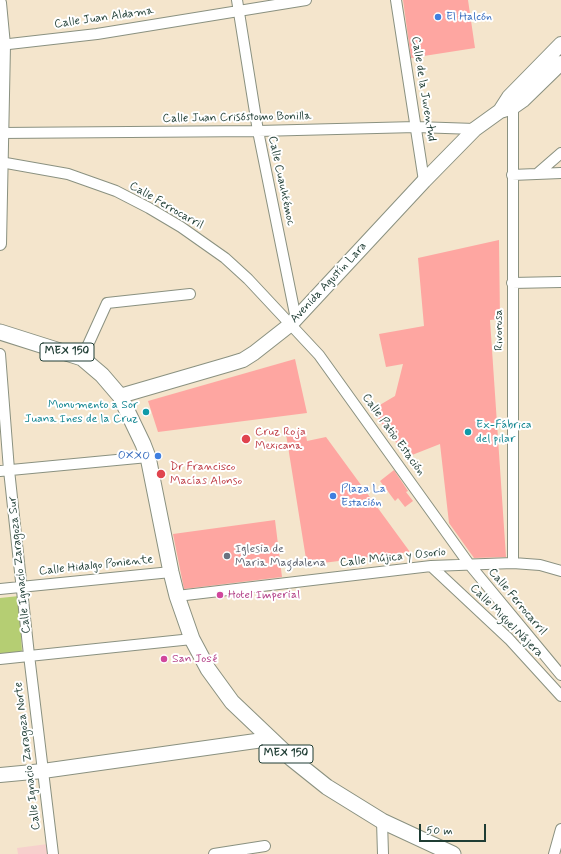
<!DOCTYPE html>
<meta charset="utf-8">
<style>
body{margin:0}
#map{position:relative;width:561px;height:854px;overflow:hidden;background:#f4e5cc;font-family:Mynerve,sans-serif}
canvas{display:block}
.scale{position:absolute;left:419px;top:824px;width:67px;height:18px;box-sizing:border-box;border:2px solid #1f3d34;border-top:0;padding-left:5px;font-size:12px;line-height:14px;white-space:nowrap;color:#1f3d34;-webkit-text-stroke:3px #fff;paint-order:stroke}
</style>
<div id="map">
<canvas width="561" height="854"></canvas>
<div class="scale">50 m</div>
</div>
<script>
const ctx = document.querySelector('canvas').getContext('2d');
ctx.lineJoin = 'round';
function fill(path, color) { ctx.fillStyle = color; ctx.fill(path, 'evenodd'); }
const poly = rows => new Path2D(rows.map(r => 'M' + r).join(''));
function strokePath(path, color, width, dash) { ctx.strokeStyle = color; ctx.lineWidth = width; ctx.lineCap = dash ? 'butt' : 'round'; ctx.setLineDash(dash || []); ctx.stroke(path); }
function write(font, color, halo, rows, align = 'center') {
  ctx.font = font + ' Mynerve,sans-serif'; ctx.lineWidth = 4; ctx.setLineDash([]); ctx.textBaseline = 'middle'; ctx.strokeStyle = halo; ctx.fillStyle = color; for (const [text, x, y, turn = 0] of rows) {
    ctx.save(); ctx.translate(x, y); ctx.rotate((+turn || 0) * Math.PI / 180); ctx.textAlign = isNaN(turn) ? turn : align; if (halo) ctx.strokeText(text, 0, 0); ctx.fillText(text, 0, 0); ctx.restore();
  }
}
const built = poly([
 [48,844,49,854,18,854,17,848]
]);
const green = poly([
 [19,596,22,652,0,655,0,598]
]);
const building = poly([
 [403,0,468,0,475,48,411,58],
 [499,240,500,319,490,320,506,557,474,558,449,523,440,444,407,457,379,420,373,409,395,396,403,364,386,367,379,334,424,326,418,258],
 [295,359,307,413,158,432,148,401],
 [305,430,307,441,326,437,410,552,307,565,286,434],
 [394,470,408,491,406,492,413,501,405,507,398,498,395,501,380,481],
 [275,520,282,577,184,589,173,534]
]);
const minor = poly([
 [237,0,258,131,296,319],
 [396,0,424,181],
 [0,45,97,34,306,0],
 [510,101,513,107,513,563],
 [0,133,258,131,416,127,475,129],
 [0,162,68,174,116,191,149,208,181,227,225,258,248,279,319,355,469,564,561,675],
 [538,173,561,153],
 [512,175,561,173],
 [512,283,561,282],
 [0,354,9,470,29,655,53,854],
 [82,358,107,303,190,294],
 [0,471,148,457],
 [431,566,509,639,561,696],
 [0,589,171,572],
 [177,596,431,566,513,563,540,565,561,571],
 [0,659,192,639],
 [382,821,383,854],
 [214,854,265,846],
 [554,854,561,829]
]);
const tertiary = poly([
 [0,3,4,45,0,244]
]);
const secondary = poly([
 [500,111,509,97,561,44],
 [120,396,230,364,243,360,254,353,291,324,424,181,475,129,500,111,513,107,523,100,561,63],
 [0,775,43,771,270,739]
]);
const primary = poly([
 [0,332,82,358,102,375,120,396,143,444,148,457,171,572,177,596,192,639,208,669,232,702,292,759,327,787,382,821,453,854]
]);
const markers = [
 [438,17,4,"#3f7fe0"],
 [146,412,4,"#0f9aa8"],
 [468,432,4,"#0f9aa8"],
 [246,439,5,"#e0444e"],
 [158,456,4,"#3f7fe0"],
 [161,474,5,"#e0444e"],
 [333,496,4,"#3f7fe0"],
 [227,556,4,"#6b7280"],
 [220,595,4,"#d1479c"],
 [164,659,4,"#d1479c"]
];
const shields = [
 [67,352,54],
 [286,754,54]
];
const shieldNames = [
 ["MEX 150",67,352],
 ["MEX 150",286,754]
];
const shopNames = [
 ["El Halcón",446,17],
 ["OXXO",150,456,"right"],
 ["Plaza La",341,489],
 ["Estación",341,503]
];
const streetNames = [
 ["Calle Juan Aldama",104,18,-8],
 ["Calle de la Juventud",423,89,81],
 ["Calle Juan Crisóstomo Bonilla",237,118,-1],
 ["Calle Cuauhtémoc",281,181,78],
 ["Calle Ferrocarril",166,206,30],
 ["Avenida Agustín Lara",329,283,-47],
 ["Rivorosa",499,330,-90],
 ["Calle Patio Estación",393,435,54],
 ["Calle Mújica y Osorio",393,558,-6],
 ["Calle Ignacio Zaragoza Sur",20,565,-96],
 ["Calle Hidalgo Poniente",96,566,-6],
 ["Calle Ferrocarril",517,602,50],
 ["Calle Miguel Nájera",506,621,45],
 ["Calle Ignacio Zaragoza Norte",28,756,-97]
];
const cultureNames = [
 ["Monumento a Sor",138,405],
 ["Juana Ines de la Cruz",138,419],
 ["Ex-Fábrica",476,425,"left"],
 ["del pilar",476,439,"left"]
];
const healthNames = [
 ["Cruz Roja",255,432],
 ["Mexicana",255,446],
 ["Dr Francisco",170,467],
 ["Macías Alonso",170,481]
];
const worshipNames = [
 ["Iglesia de",235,549],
 ["Maria Magdalena",235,563]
];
const hotelNames = [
 ["Hotel Imperial",228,595],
 ["San José",172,659]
];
fill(built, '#f7d0cd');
fill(green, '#b5ce73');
fill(building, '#fea6a1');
strokePath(minor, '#8a9180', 12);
strokePath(tertiary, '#8a9180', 14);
strokePath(secondary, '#8a9180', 16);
strokePath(primary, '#8a9180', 17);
strokePath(minor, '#fff', 10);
strokePath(tertiary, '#fff', 12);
strokePath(secondary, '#fff', 14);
strokePath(primary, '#fff', 15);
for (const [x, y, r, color] of markers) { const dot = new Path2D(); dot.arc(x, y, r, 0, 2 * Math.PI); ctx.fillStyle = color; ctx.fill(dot); strokePath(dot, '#fff', 1.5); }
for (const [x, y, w] of shields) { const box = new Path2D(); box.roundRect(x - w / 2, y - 9, w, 18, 3); ctx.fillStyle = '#fff'; ctx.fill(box); strokePath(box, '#1f3d34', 1); }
write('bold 11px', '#1f3d34', null, shieldNames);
write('12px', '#366cbe', '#fff', shopNames, 'left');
write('12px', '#1f3d34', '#fff', streetNames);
write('12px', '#0d838f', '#fff', cultureNames, 'right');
write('12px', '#be3a42', '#fff', healthNames, 'left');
write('12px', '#5b616d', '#fff', worshipNames, 'left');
write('12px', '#b23c85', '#fff', hotelNames, 'left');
</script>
